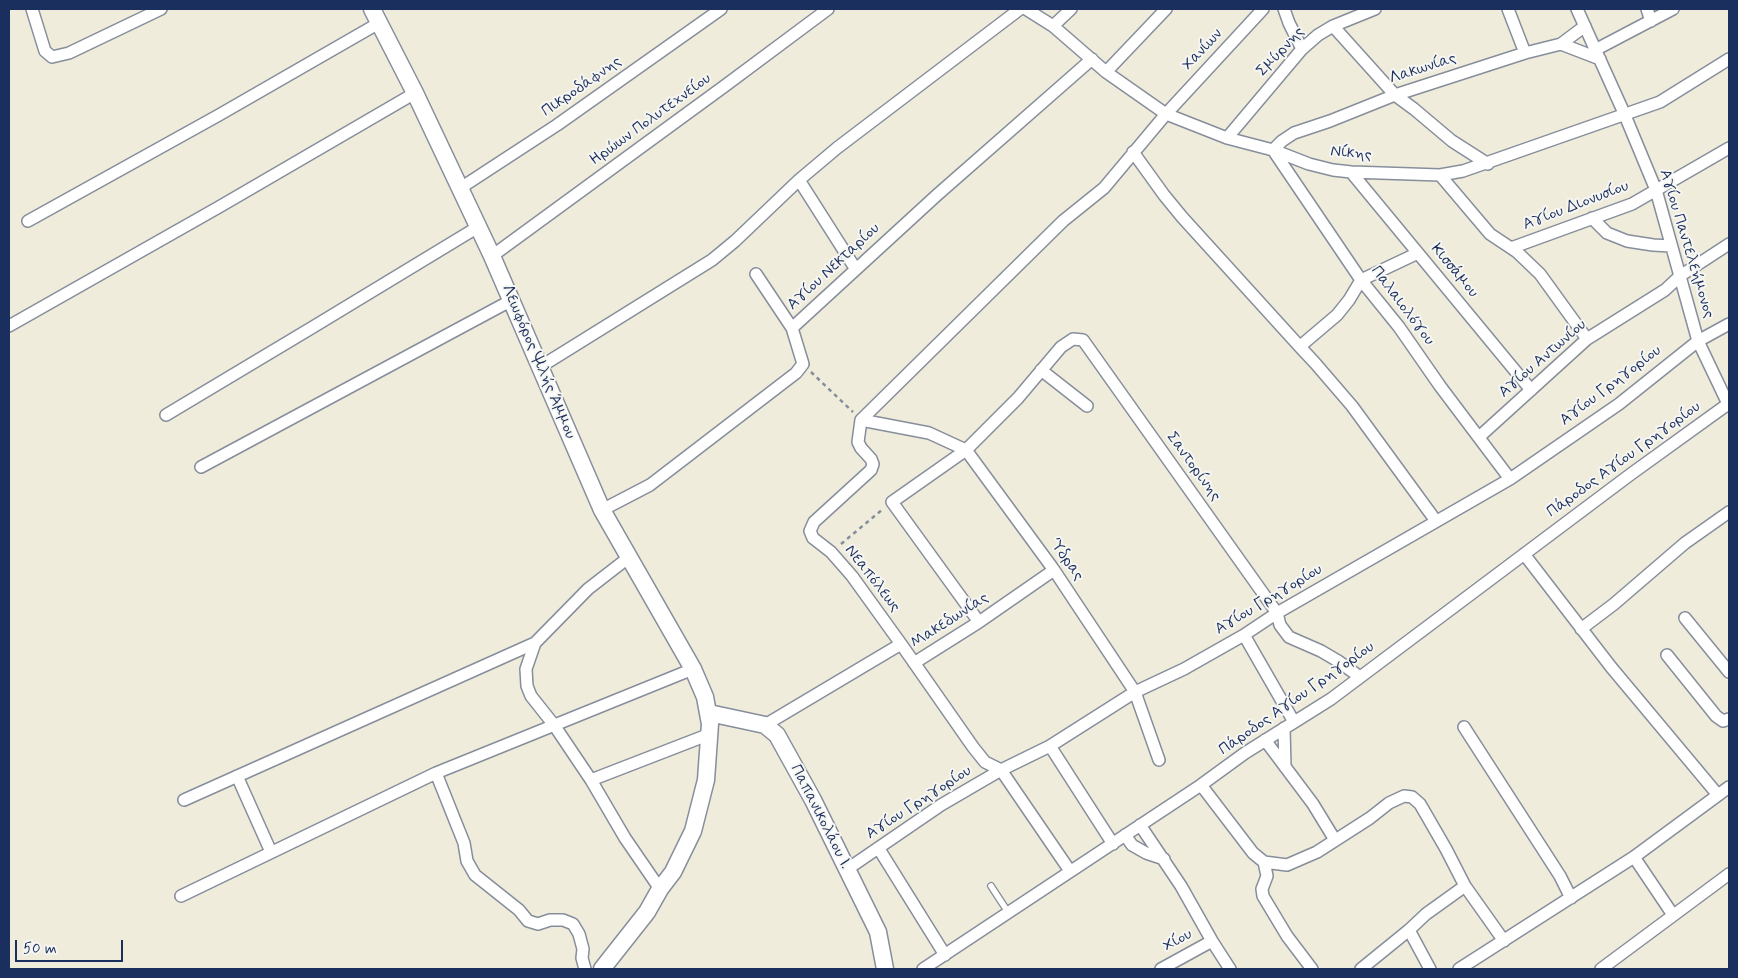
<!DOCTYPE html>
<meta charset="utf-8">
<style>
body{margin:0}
#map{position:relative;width:1738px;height:978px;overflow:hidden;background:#f0ecdb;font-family:Mynerve,sans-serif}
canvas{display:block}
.frame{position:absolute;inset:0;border:10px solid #1b2f5e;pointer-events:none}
.scale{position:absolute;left:15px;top:940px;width:108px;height:22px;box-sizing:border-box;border:2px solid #1b2f5e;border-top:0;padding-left:6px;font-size:15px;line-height:18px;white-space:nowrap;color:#1b2f5e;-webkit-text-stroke:4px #f6f6f2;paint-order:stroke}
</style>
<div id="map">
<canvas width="1738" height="978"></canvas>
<div class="frame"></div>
<div class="scale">50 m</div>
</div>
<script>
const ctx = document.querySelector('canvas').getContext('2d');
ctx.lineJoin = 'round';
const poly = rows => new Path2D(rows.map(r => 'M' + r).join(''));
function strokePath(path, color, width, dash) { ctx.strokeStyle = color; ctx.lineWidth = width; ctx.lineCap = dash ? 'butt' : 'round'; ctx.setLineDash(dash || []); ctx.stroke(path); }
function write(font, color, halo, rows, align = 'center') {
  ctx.font = font + ' Mynerve,sans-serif'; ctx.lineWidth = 4; ctx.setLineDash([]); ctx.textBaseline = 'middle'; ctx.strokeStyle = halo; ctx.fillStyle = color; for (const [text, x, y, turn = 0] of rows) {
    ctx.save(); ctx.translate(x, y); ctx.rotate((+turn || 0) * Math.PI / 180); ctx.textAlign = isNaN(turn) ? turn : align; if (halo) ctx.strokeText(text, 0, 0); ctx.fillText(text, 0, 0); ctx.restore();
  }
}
const path = poly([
 [811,372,853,412],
 [841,544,883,509]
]);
const lane = poly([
 [991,886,1008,912]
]);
const street = poly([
 [32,9,45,51,52,57,69,53,161,9],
 [1026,9,1053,26,1106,72,1166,114,1227,138,1273,150,1309,164,1333,170,1351,172,1440,175,1463,171,1660,102,1729,59],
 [1284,9,1289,23,1302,49],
 [1508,9,1525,53],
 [1577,9,1624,113,1656,190,1698,341,1729,406],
 [1647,9,1651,21],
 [1053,26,1071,9],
 [1333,26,1395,95,1414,109,1452,141,1488,164],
 [1561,44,1600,59],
 [1595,50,1673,9],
 [1106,72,1166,9],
 [1227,138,1302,49,1318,35,1333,26,1375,9],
 [1133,152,1164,195,1182,217,1301,348,1315,363,1352,406,1436,521],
 [1351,172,1531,390],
 [1440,175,1490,234,1517,252,1540,274,1587,339],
 [799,180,855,268],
 [459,189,557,125,721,9],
 [1592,218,1607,233,1627,241,1653,245,1671,246],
 [28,221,219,115,379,23],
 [1511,248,1632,204,1729,148],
 [492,256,726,85,828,9],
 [756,274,792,328],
 [9,326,219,207,415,93],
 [1301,348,1304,343,1337,315,1349,300,1361,280,1418,253],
 [540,367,712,260,735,241,799,180,837,148,1020,9],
 [1041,370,1087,406],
 [166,415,313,327,478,227],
 [861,420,929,433,966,450],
 [1479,437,1587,339,1665,290,1680,276,1729,244],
 [966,450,1054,570,1135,692,1159,760],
 [201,467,512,300],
 [1510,479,1440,386,1399,327,1361,280,1273,150,1282,141,1294,133,1330,121,1395,95,1525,53,1561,44,1585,26],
 [602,510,650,485,796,373,803,364,792,328,937,195,1092,59],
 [1524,554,1611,667,1718,795],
 [1685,618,1729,672],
 [979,622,892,502,966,450,1018,398,1061,347,1073,339,1083,340,1277,613,1280,625,1289,637,1321,651,1338,661,1360,677],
 [1581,629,1614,604,1685,543,1729,512],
 [1244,635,1294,722],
 [535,643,526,669,527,686,531,696,554,725,591,780,625,838,660,889],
 [901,644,852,576,831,552,813,538,810,531,814,522,871,470,873,464,871,459,861,448,858,442,861,420,1063,221,1104,188,1166,114,1263,9],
 [1667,655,1716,716,1723,721,1729,719],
 [914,663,979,622,1054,570],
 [765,725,901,644,973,747,985,762,1001,770,1070,871],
 [1464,727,1560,876,1571,898],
 [1284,728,1285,767],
 [1265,740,1313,804,1335,840],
 [1050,746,1113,844],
 [436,773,464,843,467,861,475,875,519,910,528,921,538,924,550,920,563,920,573,924,579,934,583,949,582,958,585,969],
 [237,776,271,852],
 [591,780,710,734],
 [1201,785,1253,853,1264,862,1287,865,1317,852,1370,818,1389,803,1404,796,1412,797,1420,804,1446,849,1465,886,1426,914,1409,930,1361,969],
 [184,800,535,643,588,589,628,558],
 [1140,825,1181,886,1212,941,1230,969],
 [1125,835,1132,845,1146,853,1164,859],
 [879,849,945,955],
 [1634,857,1673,915],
 [1264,862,1267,876,1262,889,1263,896,1287,936,1312,969],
 [846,870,941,805,1001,770,1050,746,1135,692,1184,669,1244,635,1277,613,1510,479,1619,404,1698,341,1729,324],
 [1465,886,1504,941],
 [181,896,436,773,693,669],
 [1409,930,1430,969],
 [923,969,1201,785,1245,753,1331,699,1631,474,1728,404],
 [1161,969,1212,941],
 [1459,969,1634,857,1729,787],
 [1601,969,1729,874]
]);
const secondary = poly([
 [372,9,415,93,492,256,602,510,693,669,705,697,710,724,706,780,693,831,673,872,660,889,647,912,602,969],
 [709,713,765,725,777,735,813,800,878,932,885,969]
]);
const streetNames = [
 ["Χανίων",1203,50,-47],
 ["Σμύρνης",1281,52,-47],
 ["Λακωνίας",1423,69,-18],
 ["Πικροδάφνης",582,87,-35],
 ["Ηρώων Πολυτεχνείου",651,120,-36],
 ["Νίκης",1351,154,6],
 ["Αγίου Διονυσίου",1576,206,-21],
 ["Αγίου Παντελεήμονος",1686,244,73],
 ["Αγίου Νεκταρίου",834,267,-43],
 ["Κισσάμου",1454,271,50],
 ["Παλαιολόγου",1402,306,53],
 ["Αγίου Αντωνίου",1543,359,-41],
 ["Λεωφόρος Ψιλής Άμμου",538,362,67],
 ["Αγίου Γρηγορίου",1611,386,-37],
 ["Πάροδος Αγίου Γρηγορίου",1624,460,-36],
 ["Σαντορίνης",1193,467,54],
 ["Ύδρας",1066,560,55],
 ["Νεαπόλεως",872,579,52],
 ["Αγίου Γρηγορίου",1269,600,-31],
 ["Μακεδωνίας",950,621,-33],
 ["Πάροδος Αγίου Γρηγορίου",1297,699,-35],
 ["Αγίου Γρηγορίου",919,803,-33],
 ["Παπανικολάου Ι.",820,817,63],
 ["Χίου",1178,941,-29]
];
strokePath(lane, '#868e9c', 8);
strokePath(street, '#868e9c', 14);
strokePath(secondary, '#868e9c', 19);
strokePath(path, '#868e9c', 2.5, [4, 4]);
strokePath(lane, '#fff', 5.5);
strokePath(street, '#fff', 11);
strokePath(secondary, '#fff', 16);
write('16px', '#1b2f5e', '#f6f6f2', streetNames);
</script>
